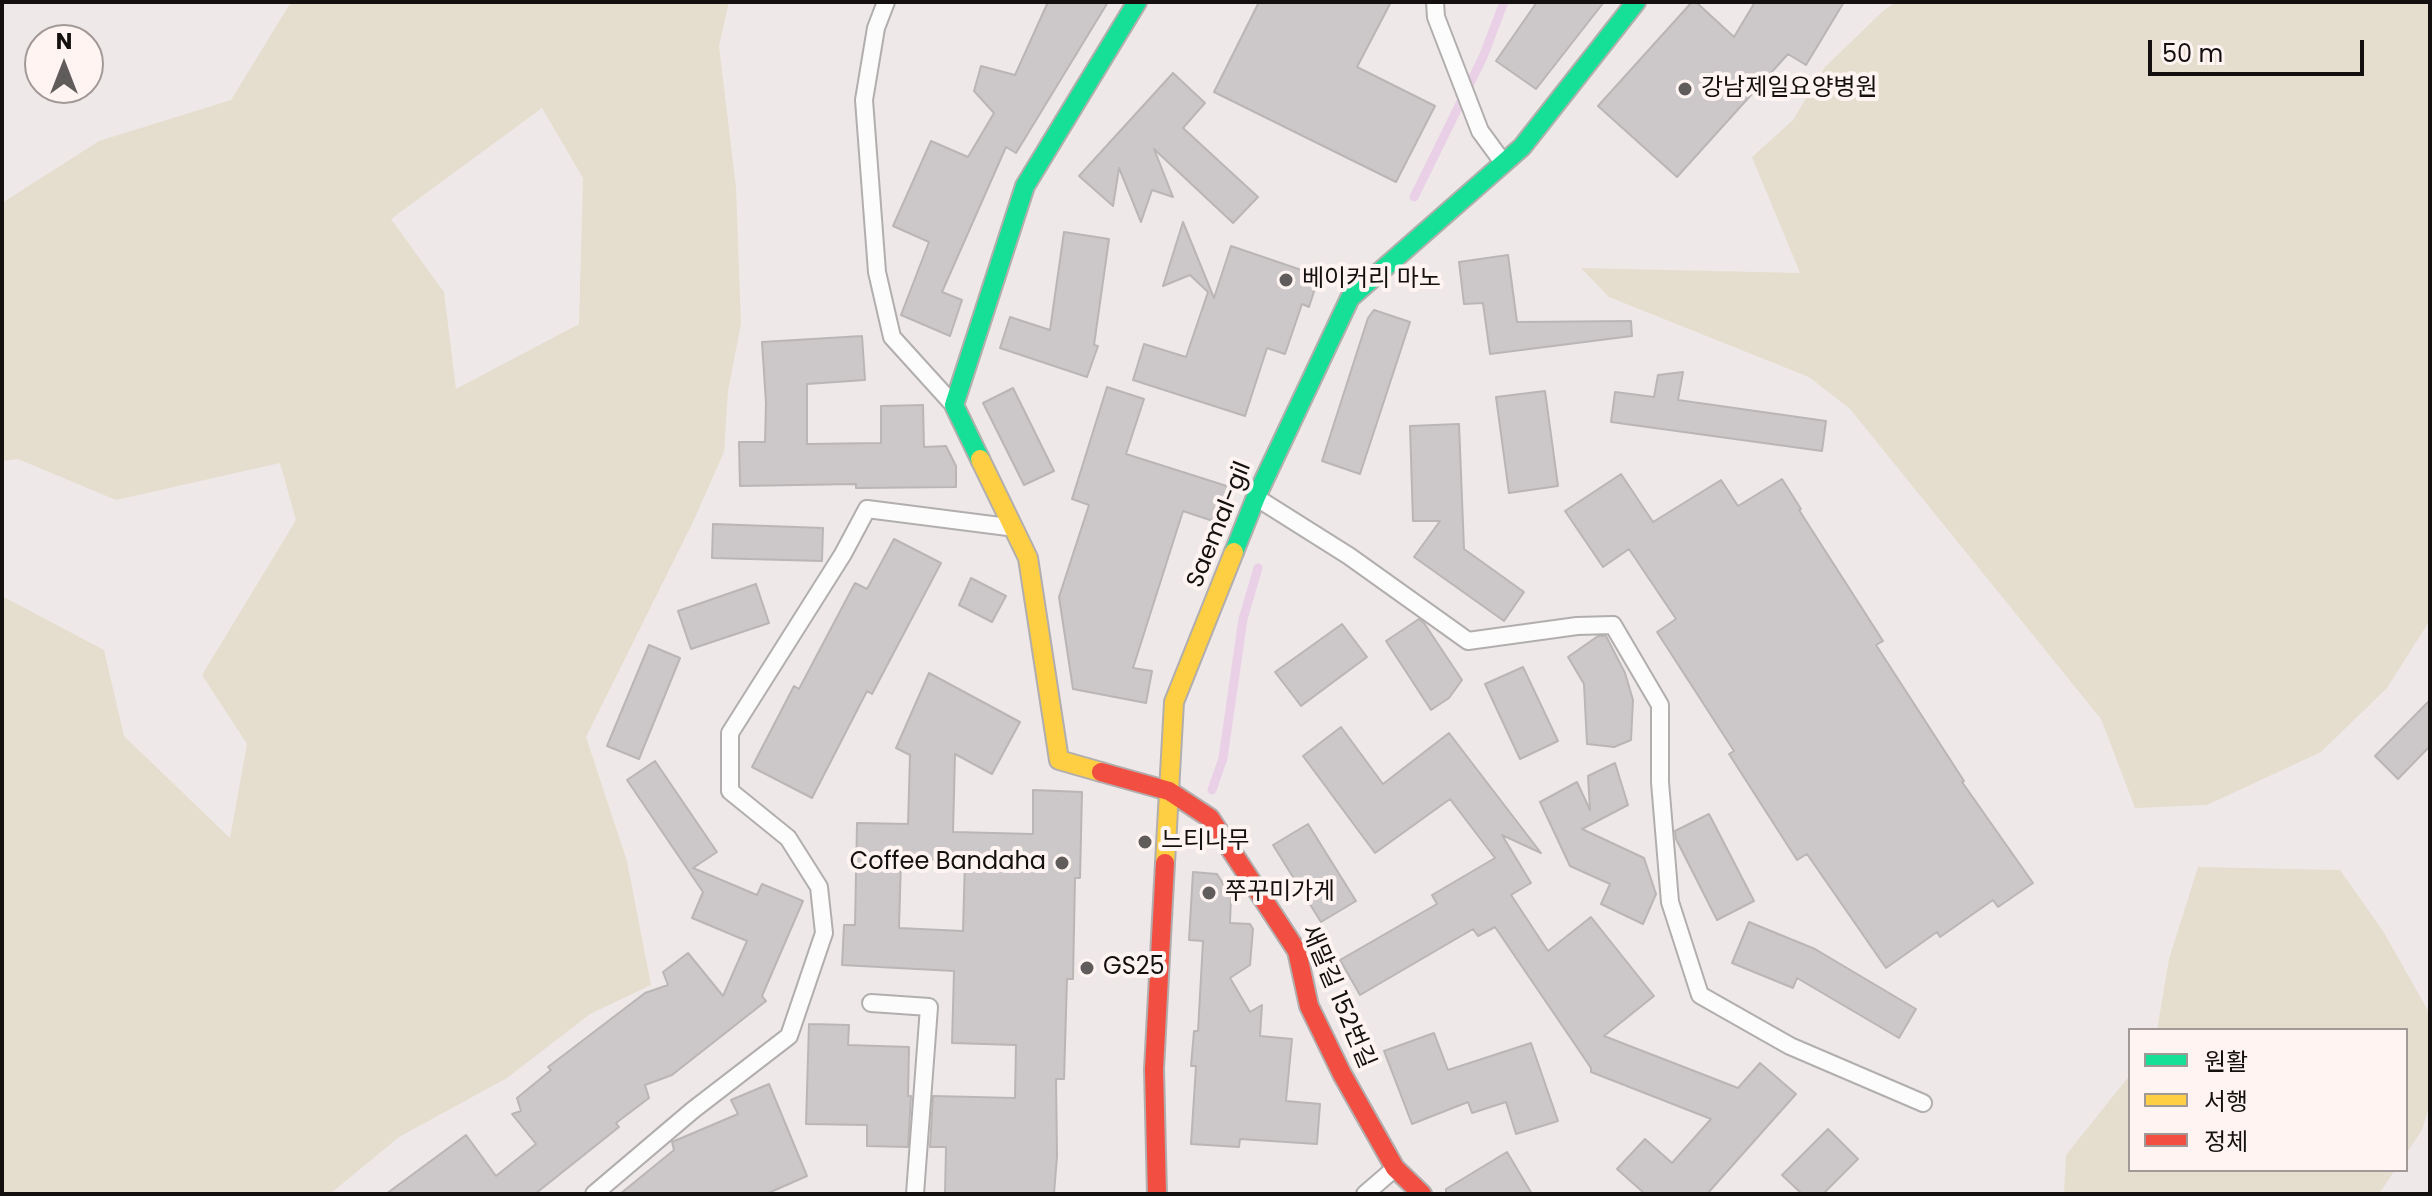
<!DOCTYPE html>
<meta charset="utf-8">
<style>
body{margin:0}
#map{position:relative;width:2432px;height:1196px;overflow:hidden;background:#eee9e8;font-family:Poppins,"Noto Sans KR",sans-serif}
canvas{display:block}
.frame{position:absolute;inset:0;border:4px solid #141010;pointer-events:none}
.legend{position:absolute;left:2128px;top:1028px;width:280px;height:144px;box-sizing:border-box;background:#fff4f2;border:2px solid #a19998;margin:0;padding:10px 14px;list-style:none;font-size:24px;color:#141010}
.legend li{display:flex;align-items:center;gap:16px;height:40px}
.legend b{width:40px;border:2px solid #a19998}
.north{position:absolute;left:24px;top:24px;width:80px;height:80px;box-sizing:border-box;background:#fff4f2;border:2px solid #a19998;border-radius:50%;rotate:0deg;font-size:22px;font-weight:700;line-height:32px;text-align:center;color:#141010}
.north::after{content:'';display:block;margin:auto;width:28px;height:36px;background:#605c5c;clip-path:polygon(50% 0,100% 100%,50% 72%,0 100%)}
.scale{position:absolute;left:2148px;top:40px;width:216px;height:36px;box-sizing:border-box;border:4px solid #141010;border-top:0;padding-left:10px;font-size:24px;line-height:28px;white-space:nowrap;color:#141010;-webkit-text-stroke:6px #fff4f2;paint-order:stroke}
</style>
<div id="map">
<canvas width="2432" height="1196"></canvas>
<div class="frame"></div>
<ul class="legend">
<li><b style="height:10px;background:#16e098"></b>원활</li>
<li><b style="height:10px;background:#ffcf43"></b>서행</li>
<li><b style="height:10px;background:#f24e42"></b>정체</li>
</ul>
<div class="north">N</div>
<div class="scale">50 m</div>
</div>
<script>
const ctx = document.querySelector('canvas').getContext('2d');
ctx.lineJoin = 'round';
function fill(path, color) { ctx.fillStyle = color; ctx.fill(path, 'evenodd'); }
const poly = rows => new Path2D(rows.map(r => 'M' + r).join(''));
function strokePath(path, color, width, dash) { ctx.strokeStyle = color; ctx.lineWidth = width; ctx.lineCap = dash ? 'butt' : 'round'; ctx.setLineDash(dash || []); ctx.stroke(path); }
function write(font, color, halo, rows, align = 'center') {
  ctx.font = font + ' Poppins,"Noto Sans KR",sans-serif'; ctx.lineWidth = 8; ctx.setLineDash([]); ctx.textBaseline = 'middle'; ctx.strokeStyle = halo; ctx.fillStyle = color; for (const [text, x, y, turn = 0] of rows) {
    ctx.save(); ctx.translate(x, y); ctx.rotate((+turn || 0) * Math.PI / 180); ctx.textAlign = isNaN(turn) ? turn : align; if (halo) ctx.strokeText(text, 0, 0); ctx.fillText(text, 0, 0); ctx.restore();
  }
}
const green = poly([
 [291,2,729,2,719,46,736,187,741,324,728,391,724,452,693,522,586,737,627,861,651,985,590,1014,507,1078,399,1137,330,1194,2,1194,2,596,104,650,124,736,230,838,247,744,202,675,296,520,280,463,116,500,18,459,2,461,2,203,99,141,231,100],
 [542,108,583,178,579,324,456,389,444,292,391,219],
 [1896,2,2430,2,2430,620,2387,688,2321,752,2207,805,2135,808,2101,719,1850,409,1809,377,1609,297,1581,268,1800,273,1752,157,1793,120,1825,67,1883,11],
 [2198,867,2340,870,2383,931,2430,1014,2430,1103,2422,1130,2406,1154,2406,1030,2157,1030,2169,959],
 [2130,1075,2130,1170,2395,1170,2379,1194,2064,1194,2066,1155]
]);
const stream = poly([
 [1414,197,1483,57,1504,2],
 [1212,790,1223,758,1243,619,1258,568]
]);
const building = poly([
 [1048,2,1108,2,1016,153,1006,147,942,292,962,300,950,336,901,315,929,242,893,226,931,141,968,157,994,113,974,91,981,66,1015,75,1048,2],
 [1259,2,1391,2,1357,67,1435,106,1396,182,1214,92,1259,2],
 [1537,2,1604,2,1536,89,1496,61,1537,2],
 [1692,2,1696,2,1734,37,1755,2,1844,2,1806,65,1788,54,1677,177,1598,106,1692,2],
 [1173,73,1205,103,1183,128,1258,197,1233,223,1154,149,1173,197,1152,190,1141,222,1119,168,1113,206,1079,176,1173,73],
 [1183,222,1214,298,1231,246,1319,276,1309,307,1302,304,1285,354,1267,348,1245,416,1133,380,1144,344,1186,357,1208,292,1190,275,1163,286,1183,222],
 [1064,232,1109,239,1094,345,1098,346,1087,377,1000,348,1010,317,1050,330,1064,232],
 [1508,255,1517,322,1631,321,1632,336,1490,354,1483,303,1464,304,1459,262,1508,255],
 [1374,310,1410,322,1360,474,1322,461,1368,318,1374,310],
 [862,336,865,380,807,384,807,444,881,443,881,406,923,405,924,447,946,446,956,466,956,487,856,488,856,484,740,486,739,442,765,442,766,403,762,342,862,336],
 [1683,372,1678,400,1826,421,1822,451,1611,422,1615,392,1654,397,1658,375,1683,372],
 [1107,387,1144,399,1126,454,1233,488,1219,523,1183,511,1133,668,1152,671,1146,703,1073,689,1059,597,1089,505,1072,499,1107,387],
 [1013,388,1054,471,1024,485,983,403,1013,388],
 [1545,391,1558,486,1509,493,1496,397,1545,391],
 [1459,424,1464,549,1524,592,1504,621,1414,557,1440,521,1413,521,1410,426,1459,424],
 [1621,474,1653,522,1721,480,1738,506,1782,479,1801,509,1799,510,1883,641,1876,645,1964,781,1962,782,2033,883,1998,907,1993,900,1940,937,1937,932,1886,968,1807,854,1797,860,1729,754,1734,751,1657,632,1676,619,1629,549,1603,567,1565,511,1621,474],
 [713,524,823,528,822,561,712,558,713,524],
 [894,539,941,563,872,694,867,691,812,798,752,767,794,686,799,689,855,583,867,589,894,539],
 [971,578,1006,596,992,622,959,605,971,578],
 [756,584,769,623,691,649,678,611,756,584],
 [1419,619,1424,623,1462,680,1449,698,1431,710,1386,641,1419,619],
 [1342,624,1367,657,1301,706,1275,672,1342,624],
 [1598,636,1606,636,1625,673,1633,700,1631,740,1614,747,1587,744,1584,684,1568,657,1598,636],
 [649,645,680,658,639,759,607,746,649,645],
 [1523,667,1558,741,1520,759,1485,684,1523,667],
 [929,673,1020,722,992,774,955,754,953,832,1033,834,1033,790,1082,792,1080,878,1075,878,1073,979,1067,979,1064,1079,1056,1079,1057,1156,1054,1194,945,1194,946,1147,930,1147,933,1096,1015,1098,1016,1045,952,1043,954,971,842,965,844,925,855,925,857,823,908,824,910,755,896,748,929,673],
 [901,859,965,860,963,931,899,928,901,859],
 [2430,700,2430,746,2398,779,2375,756,2430,700],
 [1341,727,1383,784,1449,733,1541,853,1502,835,1531,883,1511,895,1548,951,1591,917,1654,996,1604,1036,1738,1088,1760,1063,1796,1094,1707,1194,1645,1194,1617,1169,1645,1139,1672,1163,1711,1119,1591,1072,1591,1068,1495,927,1478,936,1473,929,1360,995,1340,960,1437,904,1432,895,1495,858,1450,799,1375,853,1303,756,1341,727],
 [655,761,717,852,693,868,757,895,762,884,803,901,762,996,766,1001,672,1075,645,1085,649,1098,616,1123,619,1127,535,1194,386,1194,466,1135,496,1176,536,1144,512,1114,521,1111,517,1098,551,1070,548,1067,645,993,668,985,663,972,688,953,723,996,747,941,692,918,703,892,627,780,655,761],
 [1615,763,1628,805,1582,829,1644,858,1656,894,1643,924,1601,904,1610,884,1570,866,1540,802,1577,782,1590,810,1588,776,1615,763],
 [1709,814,1754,901,1717,920,1676,839,1675,831,1709,814],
 [1308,824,1356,901,1321,922,1273,845,1308,824],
 [1193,872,1217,874,1231,896,1230,923,1250,924,1253,929,1250,965,1230,978,1250,1012,1262,1005,1260,1036,1292,1039,1286,1101,1320,1104,1317,1144,1240,1139,1239,1147,1191,1144,1196,1066,1191,1066,1194,1031,1198,1031,1203,941,1189,940,1193,872],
 [1749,922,1815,949,1916,1009,1899,1038,1797,978,1793,988,1732,963,1749,922],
 [809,1024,849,1025,848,1045,909,1047,908,1096,911,1096,908,1147,867,1146,867,1125,806,1124,809,1024],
 [1434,1033,1448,1070,1531,1043,1558,1121,1516,1134,1506,1102,1472,1113,1468,1102,1412,1124,1384,1051,1434,1033],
 [769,1084,807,1176,766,1194,620,1194,674,1150,672,1142,738,1114,731,1100,769,1084],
 [1828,1129,1858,1159,1823,1194,1802,1194,1782,1175,1828,1129],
 [1507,1152,1532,1194,1446,1194,1446,1189,1507,1152]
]);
const lane = poly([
 [886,2,876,28,864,100,877,272,892,337,950,401],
 [1435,2,1436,17,1480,131,1502,161],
 [1257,498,1349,556,1468,641,1577,626,1613,625,1660,705,1660,782,1670,902,1700,995,1790,1046,1923,1103],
 [871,1003,929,1007,915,1194],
 [594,1194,693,1110,789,1036,824,933,819,887,788,838,730,791,730,733,843,554,867,509,1008,527],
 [1365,1194,1394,1169]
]);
const fast = poly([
 [980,459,954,405,1025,186,1137,2],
 [1234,552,1256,497,1350,298,1522,147,1636,2]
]);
const slow = poly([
 [980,459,1028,558,1059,760,1101,772],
 [1165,863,1174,702,1234,552]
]);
const jam = poly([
 [1101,772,1169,791,1210,818,1297,951,1309,1006,1342,1074,1395,1168,1422,1194],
 [1157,1194,1154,1069,1165,863]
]);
const markers = [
 [1685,89,8,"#605c5c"],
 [1286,280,8,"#605c5c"],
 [1145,842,8,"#605c5c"],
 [1062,863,8,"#605c5c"],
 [1209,893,8,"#605c5c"],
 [1087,968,8,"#605c5c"]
];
const poiNames = [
 ["강남제일요양병원",1701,89],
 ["베이커리 마노",1302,280],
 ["느티나무",1161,842],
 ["Coffee Bandaha",1046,863,"right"],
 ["쭈꾸미가게",1225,893],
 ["GS25",1103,968]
];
const streetNames = [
 ["Saemal-gil",1220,525,-68],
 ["새말길 152번길",1337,997,67]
];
fill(green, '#e5ddce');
strokePath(stream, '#ead0e6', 9);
fill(building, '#ccc7c8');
strokePath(building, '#bab6b6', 2);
strokePath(lane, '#b2aeae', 20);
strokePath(fast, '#b2aeae', 22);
strokePath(slow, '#b2aeae', 22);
strokePath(jam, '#b2aeae', 22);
strokePath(lane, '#fcfcfc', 16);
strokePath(fast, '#16e098', 18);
strokePath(slow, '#ffcf43', 18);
strokePath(jam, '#f24e42', 18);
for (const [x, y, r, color] of markers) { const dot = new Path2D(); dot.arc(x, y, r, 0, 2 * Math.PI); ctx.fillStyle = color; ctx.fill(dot); strokePath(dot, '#fff4f2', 3); }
write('24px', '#141010', '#fff4f2', poiNames, 'left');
write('24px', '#141010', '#fff4f2', streetNames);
</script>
